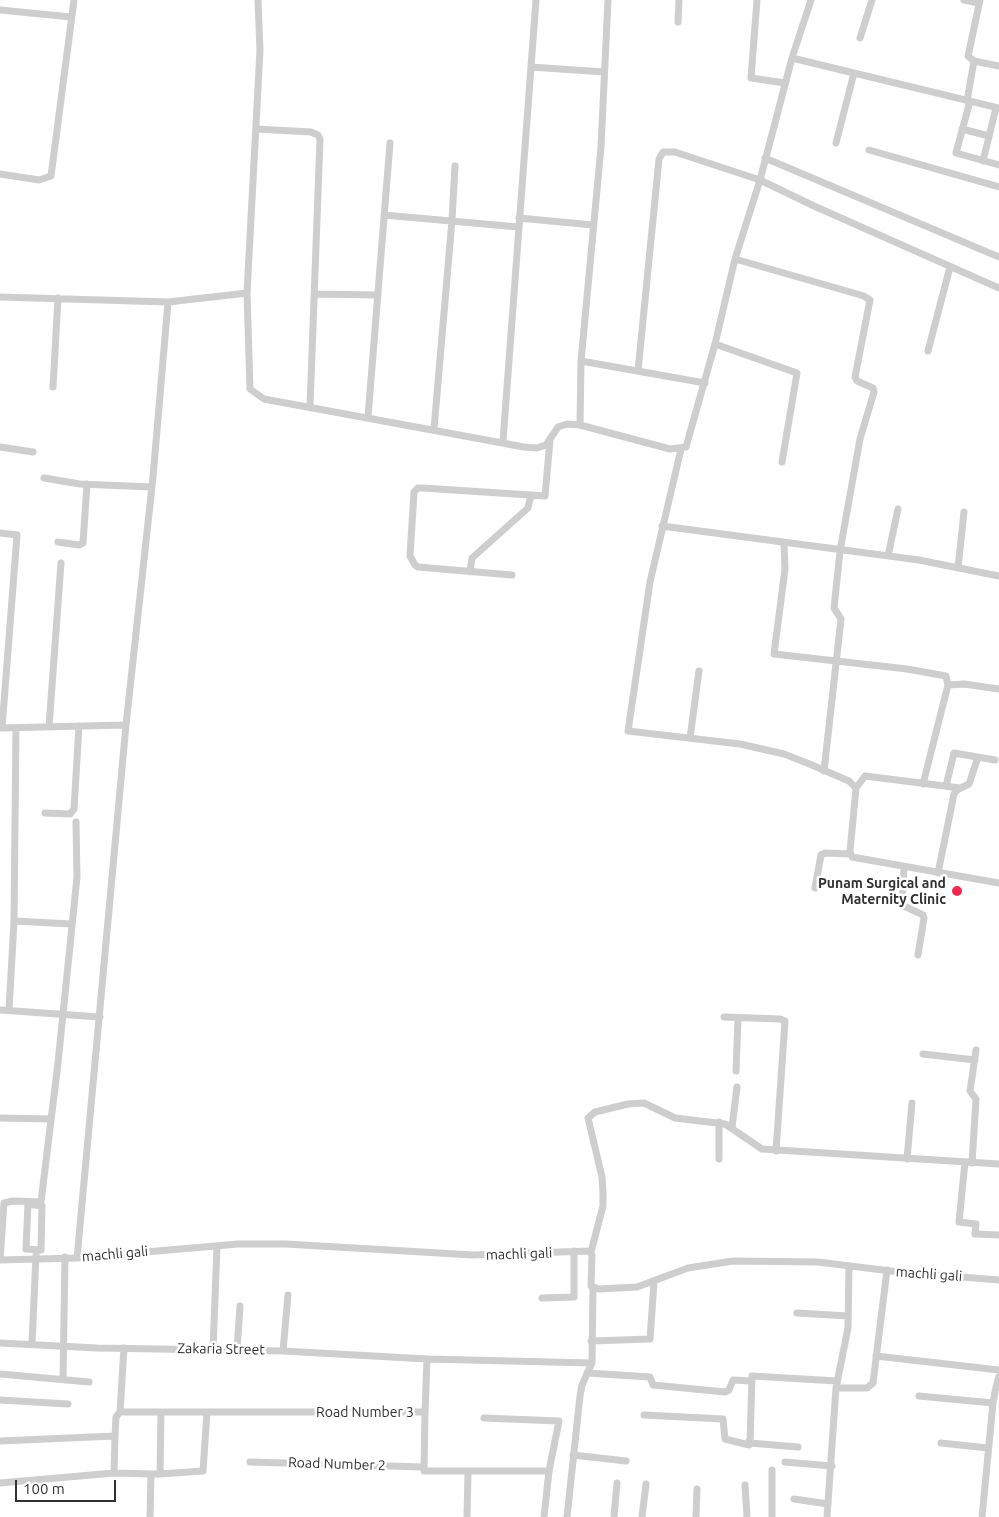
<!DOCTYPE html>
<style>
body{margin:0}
#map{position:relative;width:999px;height:1517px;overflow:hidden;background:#fff;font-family:Ubuntu,sans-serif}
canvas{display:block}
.scale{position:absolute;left:15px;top:1480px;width:101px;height:22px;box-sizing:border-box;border:2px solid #313131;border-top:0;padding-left:6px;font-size:15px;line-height:18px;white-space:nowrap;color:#313131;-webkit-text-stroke:4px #fff;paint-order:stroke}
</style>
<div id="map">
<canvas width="999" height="1517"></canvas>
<div class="scale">100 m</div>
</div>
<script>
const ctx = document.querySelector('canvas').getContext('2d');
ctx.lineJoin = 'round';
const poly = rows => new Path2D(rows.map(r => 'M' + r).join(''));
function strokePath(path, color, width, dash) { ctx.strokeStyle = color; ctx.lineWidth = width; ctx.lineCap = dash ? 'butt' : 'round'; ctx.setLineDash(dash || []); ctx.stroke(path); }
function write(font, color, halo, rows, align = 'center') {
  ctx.font = font + ' Ubuntu,sans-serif'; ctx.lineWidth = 5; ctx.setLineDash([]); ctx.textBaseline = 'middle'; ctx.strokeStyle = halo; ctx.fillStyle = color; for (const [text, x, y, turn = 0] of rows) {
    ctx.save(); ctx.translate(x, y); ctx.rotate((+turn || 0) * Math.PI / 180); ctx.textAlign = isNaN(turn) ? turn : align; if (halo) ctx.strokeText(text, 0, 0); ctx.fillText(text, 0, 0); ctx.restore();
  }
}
const minor = poly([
 [757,0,751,78,785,83],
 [964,0,979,3],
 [980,0,968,56,974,61,999,66],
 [0,10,71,17],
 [678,22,679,0],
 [860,38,872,0],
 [792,58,999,108],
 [531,67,604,72],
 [967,101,974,61],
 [970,101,956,153,999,165],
 [256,129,311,132,318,135,320,139,310,407],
 [962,129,989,136],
 [836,143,854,73],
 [869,150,999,187],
 [765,158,999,257],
 [983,161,996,108],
 [0,174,39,180,51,176,74,0],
 [384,215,518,227],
 [519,218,593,225],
 [735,259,864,296,870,300,855,377,857,381,873,388,874,392,860,439,840,551,834,608,841,619,824,771],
 [247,293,250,389,264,399,524,447,537,448,546,445,558,427,567,424,580,425,670,449,686,447,715,344,735,259,760,180,792,58,811,0],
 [315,294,378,295],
 [0,297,168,302,247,293,260,50,258,0],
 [715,344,797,373,782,462],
 [928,351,950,267],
 [581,361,705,383],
 [638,371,659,159,663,152,675,152,760,180,814,206,999,288],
 [53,387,58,298],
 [368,417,390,143],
 [580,425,581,361,601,147,608,0],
 [434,429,452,220,455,166],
 [503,441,536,0],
 [0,447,33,452],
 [681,449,650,582,628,731,740,744,784,754,807,763,849,781,856,788,850,851,852,857,999,883],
 [44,478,80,484,152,487],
 [662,526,919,560,999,576],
 [0,533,17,535,2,728],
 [58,542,79,545,83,543,87,484],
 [784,544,785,569,774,654,907,669,946,676,948,685],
 [888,556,898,509],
 [958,568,964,512],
 [470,572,472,558,528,508,531,495],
 [512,575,418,567,415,565,410,556,414,492,418,488,423,488,545,496,550,440],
 [49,727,61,563],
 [0,728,126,725],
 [690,738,699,671],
 [923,784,948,685,964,684,999,689],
 [946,786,954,753,995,760],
 [856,788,865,776,960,788],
 [45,813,70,814,74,809,79,726],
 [904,867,902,905,923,915,924,918,918,955],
 [938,873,954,794,957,790,969,784,978,757],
 [815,888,821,855,825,853,851,854],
 [14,921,71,924],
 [0,1010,100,1017],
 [9,1010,14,921,16,729],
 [724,1017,780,1019,785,1021,776,1151],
 [923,1054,975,1060],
 [736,1071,738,1018],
 [0,1118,51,1119],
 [719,1122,719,1159],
 [732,1127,737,1087],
 [907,1159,912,1103],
 [965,1162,959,1222,976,1224,975,1234,999,1235],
 [972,1163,976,1099,970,1091,976,1050],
 [28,1204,42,1206,41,1250,26,1249,28,1204],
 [591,1252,603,1206,603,1192,602,1177,588,1118,595,1112,628,1104,644,1103,675,1118,725,1124,762,1149,999,1164],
 [77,1258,126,725,153,477,168,302],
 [0,1260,77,1258,238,1244,286,1244,473,1255,589,1251,592,1255,591,1286,599,1289,637,1287,688,1268,733,1261,818,1262,899,1272,999,1280],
 [0,1260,4,1203,13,1201,41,1202,58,1063,77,877,76,822],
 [542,1298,574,1297,574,1251],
 [797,1313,848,1316],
 [591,1341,650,1339,654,1282],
 [0,1343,97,1348,283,1351,427,1359],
 [32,1344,36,1255],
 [237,1349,240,1306],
 [213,1350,217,1246],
 [283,1351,288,1295],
 [876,1356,999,1370],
 [587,1373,650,1377,653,1385,725,1392,729,1390,733,1380,751,1381],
 [0,1374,89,1382],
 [63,1379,65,1257],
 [996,1387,999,1376],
 [836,1388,867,1388,873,1383,887,1270],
 [919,1396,993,1403],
 [0,1400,68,1404],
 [120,1412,425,1412,424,1471,549,1471],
 [425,1412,427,1359,592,1363],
 [644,1415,723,1419,725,1439,749,1445,749,1441],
 [484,1418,559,1421,549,1471,544,1517],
 [0,1441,115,1436,116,1417,120,1412,124,1348],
 [941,1443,988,1448],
 [798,1447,750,1443,752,1376,837,1381],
 [573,1455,626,1461],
 [250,1462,424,1467],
 [785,1462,832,1466],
 [772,1470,772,1517],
 [114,1473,115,1436],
 [160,1474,203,1471,207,1412],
 [0,1483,114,1473,151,1474],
 [745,1485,747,1517],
 [794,1499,828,1504],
 [150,1517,151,1474,160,1474,161,1412],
 [467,1517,468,1472],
 [567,1517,580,1396,582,1385,592,1363,593,1288],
 [614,1517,617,1483],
 [642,1517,646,1484],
 [696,1517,697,1489],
 [827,1517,836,1388,848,1328,849,1266],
 [982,1517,993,1403,996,1387,999,1387]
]);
const markers = [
 [957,891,6,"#f3284e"]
];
const poiNames = [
 ["Punam Surgical and",946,883],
 ["Maternity Clinic",946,899]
];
const streetNames = [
 ["machli gali",115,1254,-5],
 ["machli gali",519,1254,-2],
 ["machli gali",929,1274,4],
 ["Zakaria Street",221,1349,1],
 ["Road Number 3",365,1412],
 ["Road Number 2",337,1464,2]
];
strokePath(minor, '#cecece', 7);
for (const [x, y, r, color] of markers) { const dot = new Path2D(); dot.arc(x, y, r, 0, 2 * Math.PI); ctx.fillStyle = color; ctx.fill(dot); strokePath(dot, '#fff', 2); }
write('bold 14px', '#313131', '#fff', poiNames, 'right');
write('14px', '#313131', '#fff', streetNames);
</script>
